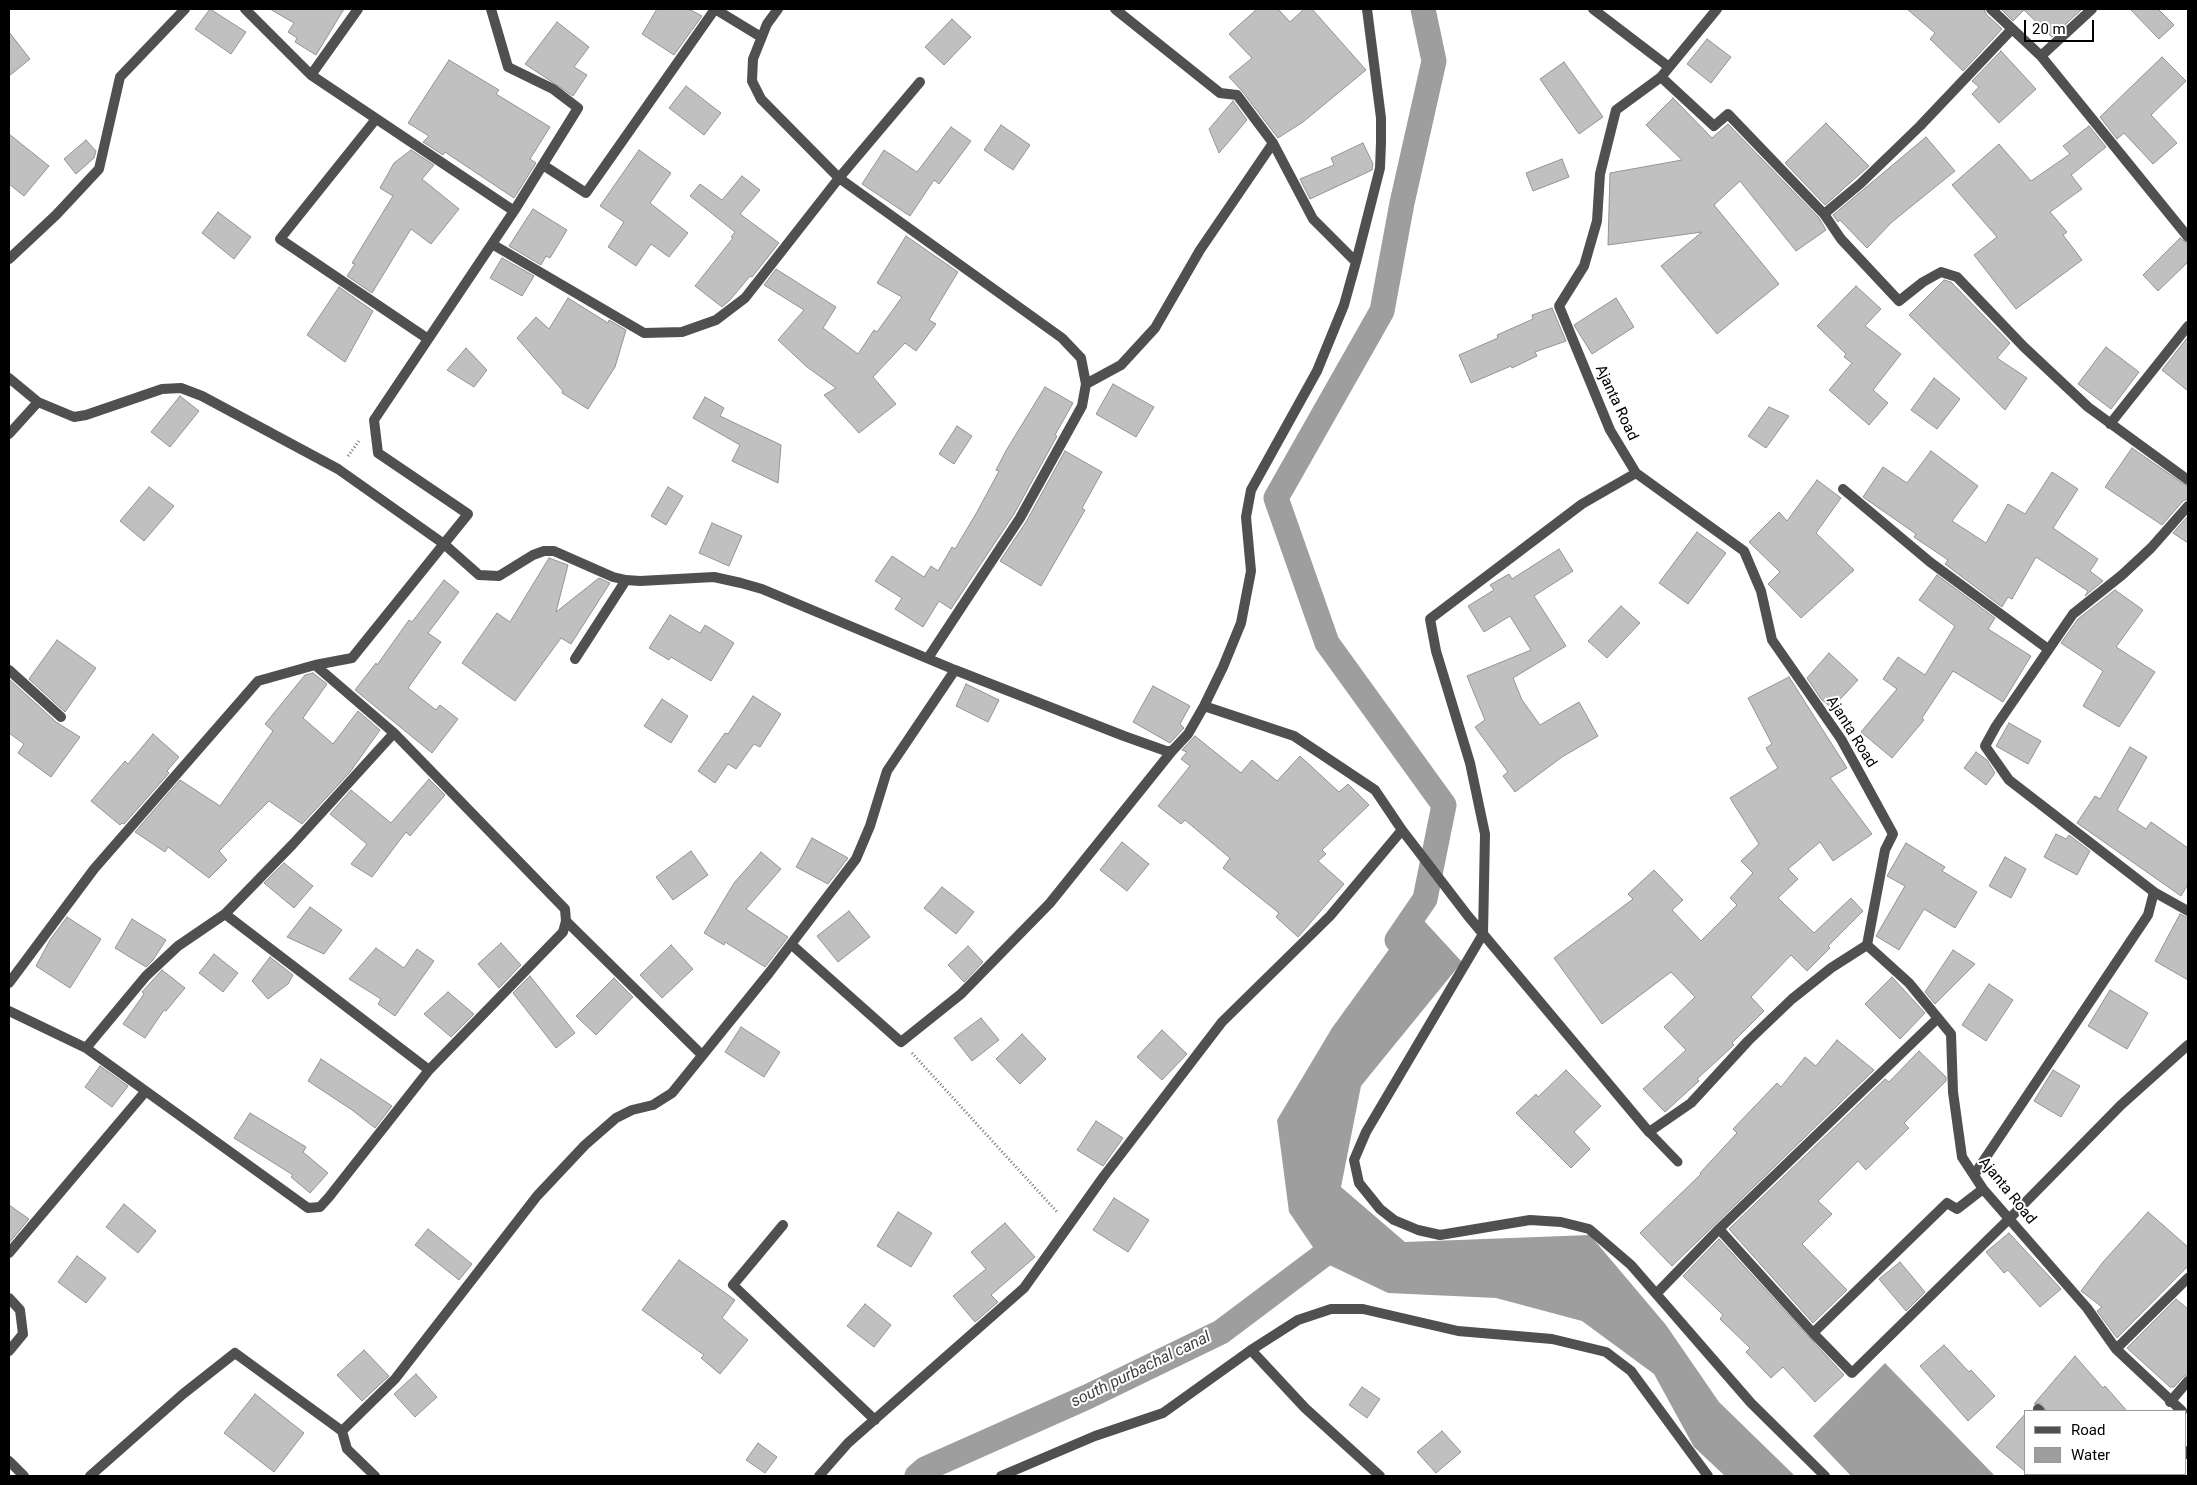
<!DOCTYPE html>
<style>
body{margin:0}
#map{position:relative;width:2197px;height:1485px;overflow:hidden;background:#fff;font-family:Roboto,sans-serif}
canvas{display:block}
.frame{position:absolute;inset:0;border:10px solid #000;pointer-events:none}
.legend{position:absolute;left:2024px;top:1410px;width:162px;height:65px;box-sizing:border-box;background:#fff;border:1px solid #999;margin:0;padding:6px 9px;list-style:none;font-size:15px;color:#000}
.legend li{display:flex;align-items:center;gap:10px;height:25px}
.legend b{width:25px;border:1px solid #999}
.scale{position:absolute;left:2024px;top:20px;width:70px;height:22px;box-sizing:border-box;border:2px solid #000;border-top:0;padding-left:6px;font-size:15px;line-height:18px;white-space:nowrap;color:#000;-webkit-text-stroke:4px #fff;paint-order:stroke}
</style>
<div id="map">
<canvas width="2197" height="1485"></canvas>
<div class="frame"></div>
<ul class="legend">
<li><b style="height:6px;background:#505050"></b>Road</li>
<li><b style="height:14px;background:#9e9e9e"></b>Water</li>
</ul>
<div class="scale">20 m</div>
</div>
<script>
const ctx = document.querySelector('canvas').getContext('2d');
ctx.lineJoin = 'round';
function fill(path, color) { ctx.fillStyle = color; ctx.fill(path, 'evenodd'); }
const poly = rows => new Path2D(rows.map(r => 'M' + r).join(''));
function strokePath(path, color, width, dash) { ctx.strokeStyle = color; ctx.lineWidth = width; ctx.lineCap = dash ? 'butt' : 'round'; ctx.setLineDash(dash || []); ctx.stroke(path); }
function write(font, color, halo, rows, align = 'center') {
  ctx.font = font + ' Roboto,sans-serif'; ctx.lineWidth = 4; ctx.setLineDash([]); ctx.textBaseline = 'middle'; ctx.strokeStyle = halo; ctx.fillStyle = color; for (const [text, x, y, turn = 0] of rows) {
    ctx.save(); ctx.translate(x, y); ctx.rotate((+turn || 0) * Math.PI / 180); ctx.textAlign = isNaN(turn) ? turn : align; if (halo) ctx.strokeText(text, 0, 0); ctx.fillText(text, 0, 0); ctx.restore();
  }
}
const water = poly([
 [1416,912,1462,962,1361,1086,1341,1187,1405,1242,1590,1235,1666,1325,1719,1402,1795,1476,1725,1476,1694,1447,1654,1374,1582,1321,1496,1298,1388,1293,1323,1262,1289,1212,1277,1120,1332,1028],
 [1885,1363,1995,1476,1851,1476,1813,1436]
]);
const canal = poly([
 [1397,940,1425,899,1444,805,1327,643,1276,498,1382,311,1402,203,1434,61,1423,9],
 [917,1476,925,1469,1087,1397,1221,1332,1346,1238]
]);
const building = poly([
 [210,9,246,32,231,54,195,29,210,9],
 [270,9,344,9,316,55,295,42,297,38,288,32,294,23,270,9],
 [657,9,689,9,702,16,674,55,642,34,657,9],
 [1257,9,1278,9,1290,22,1304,9,1312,9,1366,70,1303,122,1278,138,1242,91,1229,77,1252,58,1229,34,1257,9],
 [1907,9,1984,9,1986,14,2002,29,1963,71,1930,39,1935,33,1907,9],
 [2001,9,2082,9,2052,37,2024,10,2013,21,2001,9],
 [2130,9,2158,9,2174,25,2159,39,2130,9],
 [952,19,971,37,944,65,925,47,952,19],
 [557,22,589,47,574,67,587,75,573,96,525,64,557,22],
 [9,32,30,59,9,76,9,32],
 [1707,39,1731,57,1711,83,1687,64,1707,39],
 [2001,51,2036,89,1999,123,1972,94,1979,87,1972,81,2001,51],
 [2162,57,2186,81,2151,115,2177,143,2153,164,2124,133,2117,139,2100,117,2162,57],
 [449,60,499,90,496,94,550,127,530,159,536,163,514,198,445,152,443,155,423,142,429,136,408,123,449,60],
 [1564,62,1603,117,1579,134,1540,79,1564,62],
 [686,86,721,113,704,135,669,108,686,86],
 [1673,98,1712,138,1728,124,1819,218,1826,230,1796,251,1740,181,1714,205,1779,284,1717,334,1661,266,1702,232,1608,245,1610,173,1682,160,1646,125,1673,98],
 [1233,101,1247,120,1219,153,1209,129,1233,101],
 [1826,123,1869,166,1825,205,1785,163,1826,123],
 [1001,125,1030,145,1013,170,984,150,1001,125],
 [2089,126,2106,147,2071,175,2082,189,2050,212,2067,232,2063,235,2082,260,2016,309,1974,255,1997,237,1952,185,1999,144,2031,181,2070,154,2063,146,2089,126],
 [951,127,971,141,939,184,934,180,910,216,862,184,884,150,917,172,951,127],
 [9,134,49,166,24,196,9,184,9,134],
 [1926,137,1955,171,1892,222,1867,248,1840,220,1838,222,1833,215,1926,137],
 [86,140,96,151,94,158,76,174,64,159,86,140],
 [1363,143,1373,164,1372,170,1310,199,1300,179,1334,165,1331,158,1363,143],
 [411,150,434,165,422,179,459,209,431,244,411,229,372,293,347,276,355,264,352,263,393,196,380,188,394,163,411,150],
 [639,150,671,173,650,203,688,233,669,257,651,244,636,266,608,247,624,222,600,206,639,150],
 [1562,159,1569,177,1533,191,1526,173,1562,159],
 [742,176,760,190,740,214,779,243,752,277,750,276,730,300,722,307,695,286,733,238,731,237,735,232,690,196,700,184,722,200,742,176],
 [533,209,567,230,550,258,546,256,541,265,509,246,533,209],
 [218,212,251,237,234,259,202,233,218,212],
 [906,236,958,272,929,320,936,324,916,351,905,343,873,377,896,404,859,433,824,395,836,388,807,367,778,340,804,310,764,285,776,269,836,307,823,328,858,354,874,330,877,332,902,297,877,283,906,236],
 [2180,238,2188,244,2188,262,2158,291,2143,275,2180,238],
 [502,258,534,276,522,296,490,278,502,258],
 [1944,280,1951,282,2010,343,1997,358,2027,378,2005,410,1909,315,1944,280],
 [1856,286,1881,309,1865,326,1901,354,1873,390,1888,403,1869,425,1829,390,1852,363,1844,357,1846,354,1817,326,1856,286],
 [339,287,373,311,345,362,307,335,339,287],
 [568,298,608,323,609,320,626,330,615,367,588,409,562,393,563,391,517,338,536,317,549,329,568,298],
 [1616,298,1634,327,1592,354,1574,325,1616,298],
 [1552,308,1566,341,1535,352,1537,356,1512,368,1511,366,1471,383,1459,355,1498,338,1497,335,1533,319,1532,315,1552,308],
 [2188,337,2188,391,2162,370,2188,337],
 [2106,347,2139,372,2111,409,2078,384,2106,347],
 [466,348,487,370,474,387,447,370,466,348],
 [1934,378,1960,399,1937,429,1911,410,1934,378],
 [1113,384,1154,407,1136,437,1096,414,1113,384],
 [1045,387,1073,403,1055,435,1057,436,1014,514,951,609,939,601,923,627,895,609,902,598,875,581,892,556,924,577,931,566,938,571,952,547,955,549,977,512,999,471,996,470,1007,449,1045,387],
 [180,396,199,411,170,447,151,432,180,396],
 [705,397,724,408,720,416,781,445,778,483,732,461,740,445,693,418,705,397],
 [1769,407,1789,416,1766,448,1748,436,1769,407],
 [957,426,972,436,954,464,939,454,957,426],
 [2132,448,2188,487,2188,499,2183,501,2162,525,2105,487,2132,448],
 [1065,451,1102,472,1082,508,1085,510,1041,586,1000,561,1026,522,1065,451],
 [1931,451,1978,486,1952,521,1986,543,2008,504,2025,514,2052,472,2078,489,2053,528,2098,559,2090,571,2103,581,2085,596,2088,591,2036,557,2012,599,2008,597,2002,607,1945,564,1948,560,1914,537,1916,534,1863,497,1883,467,1907,483,1931,451],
 [1817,480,1841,498,1816,533,1854,570,1801,618,1768,584,1780,572,1749,542,1779,512,1787,521,1817,480],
 [149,487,174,506,144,541,120,521,149,487],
 [668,487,683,496,666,525,651,516,668,487],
 [2188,516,2188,543,2173,533,2188,516],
 [712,523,742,536,729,566,699,553,712,523],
 [1697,532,1726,553,1688,604,1659,583,1697,532],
 [1559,549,1573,571,1534,596,1566,646,1513,678,1522,700,1540,725,1579,702,1598,736,1562,757,1515,792,1503,776,1508,772,1475,727,1485,720,1467,676,1531,650,1510,616,1484,632,1468,606,1494,590,1490,585,1509,574,1512,579,1559,549],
 [549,558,568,565,556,612,599,578,610,583,571,644,561,638,515,701,462,663,497,613,510,622,549,558],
 [1937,575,1995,618,1988,629,2031,656,2003,702,1953,671,1922,718,1924,720,1892,758,1861,732,1897,689,1883,679,1898,657,1925,675,1955,626,1919,600,1937,575],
 [444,580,459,592,428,633,441,642,408,688,436,710,440,705,458,719,432,753,355,690,376,663,377,665,409,620,412,622,444,580],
 [2115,590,2143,610,2116,647,2155,672,2119,727,2083,706,2103,671,2061,643,2078,619,2115,590],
 [1621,606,1640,623,1607,658,1588,641,1621,606],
 [670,615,700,633,705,625,734,643,711,681,671,657,669,660,649,648,670,615],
 [57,640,96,668,65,712,29,679,57,640],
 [1829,653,1858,680,1832,708,1821,699,1807,678,1829,653],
 [313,673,327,684,303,718,333,744,358,711,380,730,350,772,302,824,269,801,219,851,227,860,209,878,168,847,165,852,135,832,180,780,220,806,273,731,265,724,305,675,313,673],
 [1789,677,1847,768,1830,778,1872,834,1833,861,1820,842,1788,869,1798,879,1778,898,1814,933,1851,898,1863,911,1828,946,1830,948,1807,971,1791,955,1751,997,1764,1011,1732,1043,1734,1045,1697,1079,1699,1081,1665,1112,1643,1089,1686,1050,1664,1027,1695,997,1671,972,1602,1024,1554,958,1633,899,1628,894,1654,870,1683,900,1672,910,1701,941,1737,905,1730,898,1753,873,1741,861,1759,844,1730,798,1778,768,1766,748,1772,744,1748,698,1789,677],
 [9,679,56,722,80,737,51,777,18,753,24,744,9,733,9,679],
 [966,684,999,700,988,722,956,706,966,684],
 [1153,686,1190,706,1180,724,1184,728,1170,743,1133,722,1153,686],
 [753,696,781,714,760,747,754,744,736,769,728,764,715,783,698,771,725,733,728,734,753,696],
 [662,699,688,716,671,743,644,726,662,699],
 [2009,723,2041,741,2028,764,1996,746,2009,723],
 [153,734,179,757,167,771,169,773,124,824,122,823,120,825,91,801,125,761,128,764,153,734],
 [1195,736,1241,773,1252,760,1277,781,1300,756,1339,792,1348,784,1369,805,1322,850,1326,854,1318,861,1344,884,1298,937,1276,917,1279,913,1223,868,1230,858,1185,820,1181,824,1158,806,1190,766,1181,759,1187,752,1182,750,1195,736],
 [2130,747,2147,757,2117,810,2146,829,2151,822,2188,848,2188,884,2181,896,2077,823,2095,796,2100,799,2130,747],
 [1976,752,1987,760,1995,773,1986,785,1964,768,1976,752],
 [429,779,445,795,410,836,406,832,372,877,351,864,367,844,330,814,351,790,391,823,429,779],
 [2056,834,2066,839,2069,835,2090,851,2077,875,2044,857,2056,834],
 [812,838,848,858,828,884,796,867,812,838],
 [1122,842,1149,864,1127,891,1100,870,1122,842],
 [1906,843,1945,867,1942,871,1977,892,1955,928,1924,909,1899,950,1876,936,1905,886,1887,876,1906,843],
 [691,851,708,875,673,900,656,877,691,851],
 [761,852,781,869,746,909,788,937,765,967,725,942,724,945,704,933,734,883,761,852],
 [2005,857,2026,869,2011,898,1989,886,2005,857],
 [284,863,313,886,294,908,264,883,284,863],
 [942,887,974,912,956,934,924,908,942,887],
 [310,907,342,930,324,954,287,937,310,907],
 [849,911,870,937,838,962,817,936,849,911],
 [2180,914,2188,918,2188,980,2155,961,2180,914],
 [67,917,101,939,70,988,36,966,50,940,67,917],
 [132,919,166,940,153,960,146,967,115,948,132,919],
 [501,943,521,965,499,988,478,964,501,943],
 [671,945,693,969,662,998,640,975,671,945],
 [968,946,983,962,964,982,948,965,968,946],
 [376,948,404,968,417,949,434,961,395,1016,378,1004,381,999,349,979,376,948],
 [1953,950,1975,964,1935,1004,1925,992,1953,950],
 [214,954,238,973,223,992,199,973,214,954],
 [270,957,293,975,288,984,268,999,252,981,270,957],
 [162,970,185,988,166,1011,164,1010,145,1038,123,1024,144,994,142,992,162,970],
 [530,976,575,1033,556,1048,513,993,530,976],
 [1892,977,1925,1013,1900,1039,1865,1004,1892,977],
 [614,978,633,997,596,1035,576,1016,614,978],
 [1989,984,2013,1000,1986,1041,1962,1025,1989,984],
 [2110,990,2148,1013,2127,1049,2088,1026,2110,990],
 [448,992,474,1014,451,1037,424,1014,448,992],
 [981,1018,999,1040,972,1061,954,1038,981,1018],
 [741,1027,780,1052,764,1077,725,1052,741,1027],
 [1162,1030,1187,1054,1162,1080,1137,1057,1162,1030],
 [1022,1034,1046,1059,1020,1084,996,1059,1022,1034],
 [1837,1040,1874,1070,1672,1266,1640,1233,1701,1174,1700,1173,1737,1133,1733,1129,1777,1083,1781,1087,1805,1057,1816,1066,1837,1040],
 [1919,1051,1946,1077,1946,1081,1904,1123,1909,1128,1866,1170,1858,1161,1818,1201,1832,1214,1802,1244,1847,1290,1813,1323,1729,1229,1885,1079,1889,1082,1919,1051],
 [321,1059,392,1106,375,1128,352,1110,308,1081,321,1059],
 [100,1066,128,1086,112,1107,85,1087,100,1066],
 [1566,1070,1601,1106,1574,1132,1590,1149,1571,1168,1516,1113,1536,1094,1538,1097,1566,1070],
 [2053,1070,2080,1086,2061,1117,2034,1101,2053,1070],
 [250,1113,306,1147,303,1152,328,1173,310,1193,291,1177,293,1175,234,1138,250,1113],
 [1096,1121,1123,1138,1103,1166,1077,1150,1096,1121],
 [1114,1198,1149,1220,1128,1252,1093,1230,1114,1198],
 [124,1204,156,1231,138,1253,106,1227,124,1204],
 [9,1205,29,1219,9,1243,9,1205],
 [898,1212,932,1233,911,1267,877,1246,898,1212],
 [2148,1212,2188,1247,2188,1266,2117,1338,2097,1311,2102,1307,2081,1291,2103,1262,2148,1212],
 [1005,1223,1035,1257,991,1295,998,1302,975,1322,953,1296,986,1269,971,1252,1005,1223],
 [428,1229,472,1264,459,1280,415,1245,428,1229],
 [2009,1233,2061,1289,2040,1307,2008,1270,2004,1273,1986,1252,2009,1233],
 [1719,1239,1844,1375,1815,1402,1783,1367,1771,1378,1746,1352,1750,1348,1720,1319,1723,1315,1683,1276,1719,1239],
 [77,1256,106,1278,86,1303,58,1282,77,1256],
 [679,1260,735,1300,722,1318,748,1340,720,1374,701,1358,704,1355,642,1310,679,1260],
 [1900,1262,1925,1292,1906,1311,1879,1279,1900,1262],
 [2176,1299,2188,1309,2188,1374,2183,1377,2174,1387,2170,1387,2127,1348,2176,1299],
 [865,1304,891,1325,874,1347,847,1326,865,1304],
 [1944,1345,1969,1372,1971,1370,1995,1396,1968,1421,1920,1366,1944,1345],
 [364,1350,389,1376,362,1401,337,1375,364,1350],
 [2075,1356,2103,1388,2105,1386,2127,1411,2047,1411,2040,1403,2034,1404,2075,1356],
 [416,1374,437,1397,415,1417,394,1394,416,1374],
 [1362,1387,1380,1399,1367,1418,1349,1405,1362,1387],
 [255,1394,304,1433,274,1472,224,1433,255,1394],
 [2026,1413,2026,1472,1996,1447,2026,1413],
 [1442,1431,1461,1452,1436,1473,1417,1452,1442,1431],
 [758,1443,777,1457,765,1473,746,1460,758,1443]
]);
const path = poly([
 [348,456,359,441],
 [912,1053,1058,1213]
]);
const service = poly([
 [1649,1132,1678,1162]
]);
const minor = poly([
 [245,9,311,75,514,211],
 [715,9,761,37],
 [778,9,767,24,753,59,752,81,761,99,839,178,1062,338,1081,358,1086,384,1082,406,1020,518,928,658],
 [1115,9,1220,93,1237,95,1273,143,1313,219,1356,262],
 [1593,9,1669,67],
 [1717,9,1661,77,1616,110,1600,174,1597,221,1584,266,1559,306,1610,430,1636,473,1744,551,1761,591,1772,640,1841,739,1893,834,1885,850,1867,945,1909,983,1951,1034,1953,1092,1962,1157,1983,1189,2087,1308,2116,1349,2182,1411],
 [1991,9,2041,56,2092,9],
 [2012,29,1920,126,1860,184,1824,214,1841,239,1899,301,1923,282,1941,272,1957,277,2024,347,2088,407,2188,480],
 [2041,56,2188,237],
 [311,75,358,9],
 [1661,77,1714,126,1728,114,1824,214],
 [376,119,280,239,428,339],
 [543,165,586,193,715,9],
 [492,244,644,333,682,332,716,320,745,298,839,178,920,82],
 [9,259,56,215,99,169,120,77,185,9],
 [9,378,38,402,74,417,86,415,162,389,181,388,202,396,338,469,444,544,479,575,499,576,533,555,544,551,554,551,613,577,626,580,640,581,714,577,741,583,762,589,955,670,1124,736,1166,751,1172,751,1188,734,1204,706,1223,667,1241,623,1251,571,1246,517,1251,490,1317,371,1344,305,1356,262,1380,168,1381,142,1381,118,1367,9],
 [1086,384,1121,365,1155,328,1200,250,1273,143],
 [2110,424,2188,326],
 [9,434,38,402],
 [1636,473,1582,504,1430,619,1436,651,1470,763,1485,834,1483,934,1366,1132,1354,1160,1359,1183,1380,1209,1394,1220,1418,1230,1440,1235,1530,1220,1561,1222,1589,1229,1631,1265,1751,1403,1825,1476],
 [1843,489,1930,562,2048,649],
 [575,659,626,580],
 [9,670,61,717],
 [1204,706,1294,736,1375,790,1402,830,1468,916,1649,1132,1691,1103,1748,1041,1792,999,1831,968,1867,945],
 [2154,892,2188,911],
 [225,914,429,1070],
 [566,921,702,1055],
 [792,945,901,1042,961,994,1050,903,1172,751],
 [9,983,94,869,258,681,315,665,352,658,468,514,378,453,374,420,514,211,578,108,553,89,508,67,491,9],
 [9,1011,86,1048,308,1208,320,1207,329,1197,429,1070,563,932,566,921,565,909,394,733,315,665],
 [86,1048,146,976,178,946,225,914,293,844,394,733],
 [1974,1175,2148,915,2154,892,2009,780,1985,746,1996,726,2073,614,2122,575,2151,548,2188,506],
 [783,1225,733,1285,875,1420],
 [1719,1229,1813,1333,1852,1373,2009,1219,2121,1105,2188,1045],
 [9,1253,145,1092],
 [1656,1294,1719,1229,1938,1018],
 [9,1298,20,1310,23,1334,9,1351],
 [1813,1333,1947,1203,1957,1209,1983,1189],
 [2116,1349,2188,1278],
 [1251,1350,1305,1408,1380,1476],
 [2170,1402,2188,1381],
 [2038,1409,2040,1411],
 [342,1431,347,1449,375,1476],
 [2186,1454,2188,1451],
 [9,1461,24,1476],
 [2100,1474,2103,1476],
 [90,1476,183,1394,235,1353,342,1431,395,1379,537,1196,585,1145,616,1118,632,1110,653,1105,672,1093,769,973,856,859,870,826,887,771,955,670],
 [819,1476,848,1443,1024,1288,1104,1176,1222,1022,1330,916,1402,830],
 [1001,1476,1095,1436,1163,1413,1251,1350,1298,1320,1331,1309,1363,1309,1458,1331,1552,1339,1606,1352,1631,1371,1708,1476],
 [2169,1476,2171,1474]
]);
const streetNames = [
 ["Ajanta Road",1616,403,65],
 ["Ajanta Road",1851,732,58],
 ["Ajanta Road",2007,1191,51]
];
const waterNames = [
 ["south purbachal canal",1141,1370,-26]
];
fill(water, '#9e9e9e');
strokePath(canal, '#9e9e9e', 25);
fill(building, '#c0c0c0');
strokePath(building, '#949494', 1);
strokePath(path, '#727272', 3, [1, 2.5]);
strokePath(service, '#505050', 9);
strokePath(minor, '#505050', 10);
write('15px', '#000', '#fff', streetNames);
write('italic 16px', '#3f3f3f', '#fff', waterNames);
</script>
